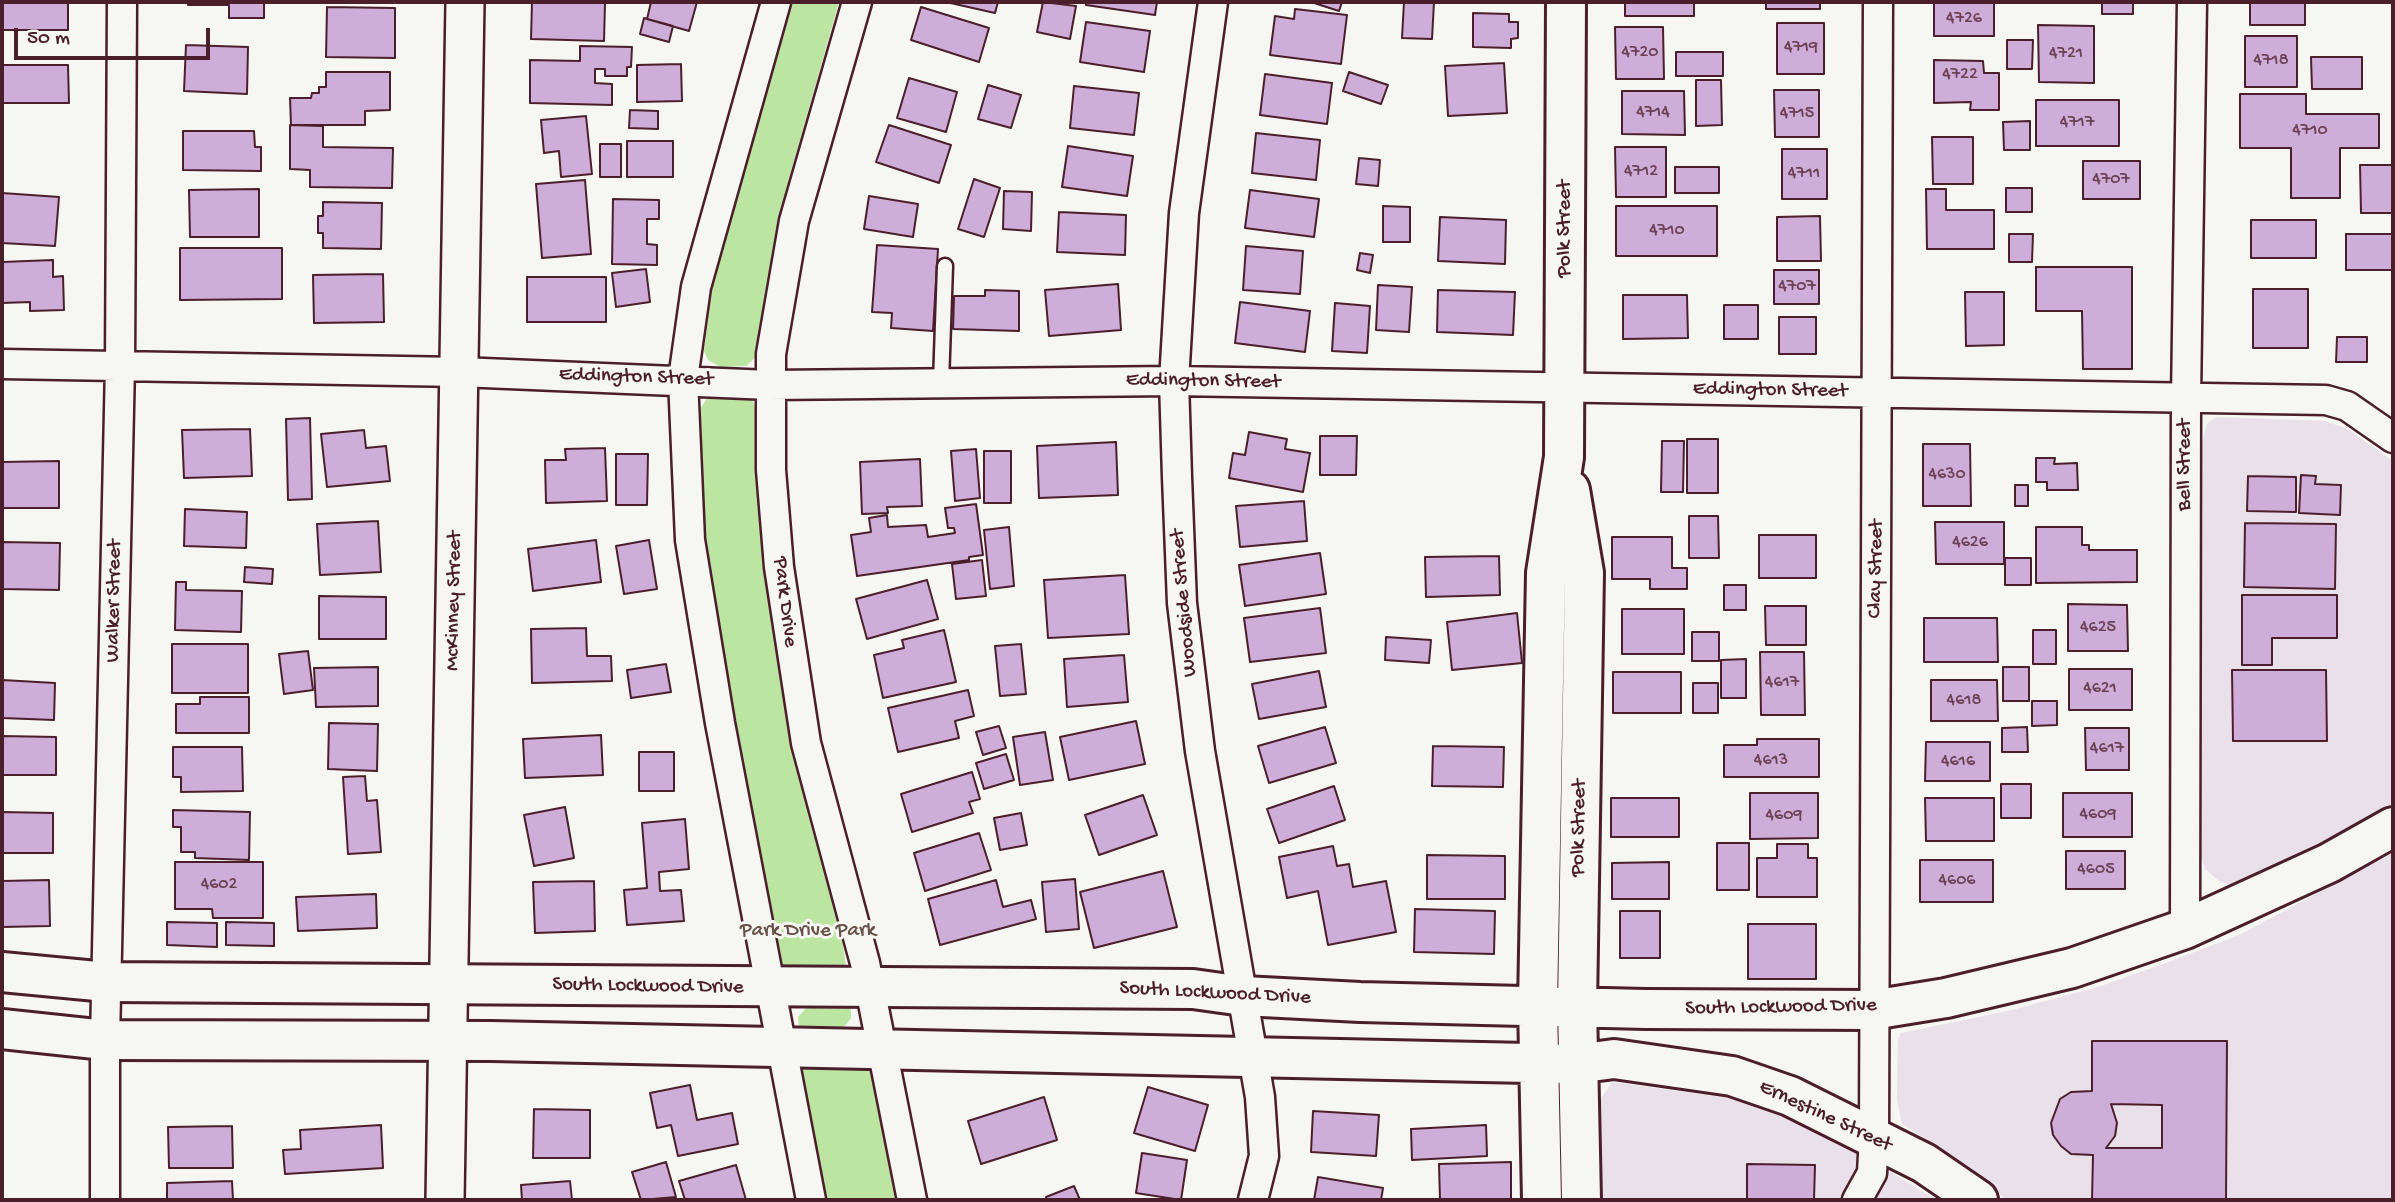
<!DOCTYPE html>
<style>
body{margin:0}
#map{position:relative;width:2395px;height:1202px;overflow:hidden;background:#f6f6f2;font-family:"Gochi Hand",sans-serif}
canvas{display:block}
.frame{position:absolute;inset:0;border:4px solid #4a1f2b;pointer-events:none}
.scale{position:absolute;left:14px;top:28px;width:196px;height:32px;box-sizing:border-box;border:4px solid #4a1f2b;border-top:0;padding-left:9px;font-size:21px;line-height:24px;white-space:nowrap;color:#4a1f2b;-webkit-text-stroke:5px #f6f6f2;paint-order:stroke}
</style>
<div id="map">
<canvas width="2395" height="1202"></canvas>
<div class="frame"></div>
<div class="scale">50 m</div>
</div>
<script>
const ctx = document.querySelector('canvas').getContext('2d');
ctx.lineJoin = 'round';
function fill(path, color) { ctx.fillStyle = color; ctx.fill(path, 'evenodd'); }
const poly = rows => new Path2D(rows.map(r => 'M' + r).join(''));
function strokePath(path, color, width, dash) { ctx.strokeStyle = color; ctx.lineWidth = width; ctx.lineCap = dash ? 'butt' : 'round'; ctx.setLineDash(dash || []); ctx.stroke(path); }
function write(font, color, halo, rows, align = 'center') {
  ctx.font = font + ' "Gochi Hand",sans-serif'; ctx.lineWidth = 6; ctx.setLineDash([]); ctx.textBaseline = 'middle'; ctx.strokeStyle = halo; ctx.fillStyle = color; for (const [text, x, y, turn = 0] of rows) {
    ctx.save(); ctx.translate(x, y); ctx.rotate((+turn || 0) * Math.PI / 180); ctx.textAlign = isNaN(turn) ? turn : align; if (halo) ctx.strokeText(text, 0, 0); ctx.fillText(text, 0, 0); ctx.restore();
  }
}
const built = poly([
 [2216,417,2325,421,2348,429,2393,461,2393,806,2278,870,2232,886,2219,881,2205,869,2199,851,2200,451,2207,424],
 [2393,853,2393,1200,2006,1200,1975,1171,1902,1124,1897,1100,1898,1039,1901,1033,2012,1010,2101,986,2163,964,2239,935],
 [1612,1082,1729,1098,1824,1132,1937,1200,1596,1200,1599,1102]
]);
const green = poly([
 [790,2,839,2,790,175,773,252,760,353,746,366,721,367,708,360,704,351,714,275],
 [716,394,745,394,753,401,756,412,758,463,782,666,842,935,846,969,786,970,780,963,715,605,704,529,701,408,707,398],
 [810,1004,844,1004,851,1010,851,1018,844,1027,831,1034,806,1030,799,1025,798,1017],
 [810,1064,864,1064,870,1068,899,1200,823,1200,801,1076,803,1067]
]);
const building = poly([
 [2,2,68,2,68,30,2,30,2,2],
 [188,2,264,2,264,18,229,18,229,5,188,5,188,2],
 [532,2,605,3,604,41,531,39,532,2],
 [651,2,697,2,689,31,647,19,651,2],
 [946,2,998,2,995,13,946,2],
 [1043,2,1076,6,1070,39,1037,32,1043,2],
 [1086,2,1157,2,1155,15,1086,5,1086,2],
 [1311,2,1342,2,1339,11,1311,2],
 [1404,2,1434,2,1432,39,1402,38,1404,2],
 [1625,2,1694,2,1694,16,1625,16,1625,2],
 [1766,2,1820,2,1820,9,1766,9,1766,2],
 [1934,2,1994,2,1994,36,1934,36,1934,2],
 [2102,2,2133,2,2133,14,2102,14,2102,2],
 [2250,2,2305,2,2305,25,2250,25,2250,2],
 [327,7,395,8,395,58,326,57,327,7],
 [921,7,989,28,979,62,911,40,921,7],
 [1295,9,1347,15,1341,64,1270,55,1275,16,1294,19,1295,9],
 [1473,13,1509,14,1509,22,1518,22,1518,38,1511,39,1511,48,1473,47,1473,13],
 [644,18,673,26,669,42,640,34,644,18],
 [1086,22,1150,31,1144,72,1080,62,1086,22],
 [1777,23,1824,23,1824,74,1777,74,1777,23],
 [2038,25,2094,26,2094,83,2039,82,2038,25],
 [1615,27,1663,27,1664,79,1616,79,1615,27],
 [2245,36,2297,36,2297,87,2245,87,2245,36],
 [2007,40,2033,40,2032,69,2007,69,2007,40],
 [186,45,248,47,247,94,184,91,186,45],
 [580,46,632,47,631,67,627,67,627,76,605,76,605,69,595,69,595,83,612,84,612,105,530,103,530,60,580,61,580,46],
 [1676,52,1723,52,1723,76,1676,76,1676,52],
 [2311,57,2362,57,2362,89,2312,89,2311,57],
 [1934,60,1983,61,1984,73,1999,73,1999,110,1970,110,1971,102,1934,103,1934,60],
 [1504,63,1507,113,1448,116,1445,66,1504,63],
 [681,64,682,101,637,102,637,65,681,64],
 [2,65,68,65,69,103,2,103,2,65],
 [326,72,390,72,390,110,365,111,365,125,291,125,290,98,311,98,312,93,319,93,319,87,326,87,326,72],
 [1349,72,1388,85,1381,104,1343,91,1349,72],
 [1265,74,1332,83,1327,124,1260,115,1265,74],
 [909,78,957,92,946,132,897,118,909,78],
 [1696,80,1721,80,1722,125,1696,126,1696,80],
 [988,85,1021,95,1011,128,978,119,988,85],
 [1074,86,1139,93,1134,135,1070,128,1074,86],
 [1774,90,1819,90,1819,137,1775,137,1774,90],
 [1622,91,1684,91,1685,135,1622,134,1622,91],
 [2240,94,2306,94,2306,114,2379,114,2379,148,2340,148,2340,198,2291,198,2291,148,2240,148,2240,94],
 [2036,100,2119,100,2119,146,2036,146,2036,100],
 [630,110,658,111,658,129,629,128,630,110],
 [586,116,592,174,561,177,559,151,544,153,541,120,586,116],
 [2030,121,2030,150,2004,150,2003,122,2030,121],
 [290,125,323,126,323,147,393,148,392,188,310,187,310,170,290,169,290,125],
 [889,125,951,145,939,183,876,162,889,125],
 [183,131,254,131,255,147,261,147,261,171,183,170,183,131],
 [1256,133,1320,140,1316,180,1252,173,1256,133],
 [1932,137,1973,137,1973,184,1933,184,1932,137],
 [627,141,673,141,673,177,627,177,627,141],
 [600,144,621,144,621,177,600,177,600,144],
 [1068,146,1133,156,1127,196,1062,187,1068,146],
 [1615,147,1666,147,1666,197,1616,197,1615,147],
 [1782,149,1827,149,1827,199,1782,199,1782,149],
 [1359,158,1380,160,1378,186,1356,184,1359,158],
 [2083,161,2140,161,2140,199,2083,199,2083,161],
 [2360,165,2393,165,2393,213,2361,213,2360,165],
 [1675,167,1719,167,1719,193,1675,193,1675,167],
 [974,179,1000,188,984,237,958,229,974,179],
 [585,180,591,254,542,258,536,184,585,180],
 [2006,188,2032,188,2032,212,2006,212,2006,188],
 [259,189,259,237,190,237,189,190,259,189],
 [1926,189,1946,189,1946,210,1994,210,1994,249,1927,249,1926,189],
 [1250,190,1319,199,1314,237,1245,228,1250,190],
 [1004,191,1032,192,1031,231,1003,229,1004,191],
 [2,193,59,197,55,246,2,243,2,193],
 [869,196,918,204,913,237,864,229,869,196],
 [613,199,659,200,659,219,647,219,647,244,657,245,657,265,612,264,613,199],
 [323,202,382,203,381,249,323,248,323,233,318,233,318,216,323,216,323,202],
 [1383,206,1410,207,1410,242,1383,242,1383,206],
 [1616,206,1717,206,1717,256,1616,256,1616,206],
 [1059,212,1126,215,1125,255,1057,252,1059,212],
 [1820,216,1821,261,1777,261,1777,217,1820,216],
 [1440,217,1506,220,1505,264,1438,261,1440,217],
 [2251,220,2316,220,2316,258,2251,258,2251,220],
 [2009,234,2033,234,2032,262,2009,262,2009,234],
 [2346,234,2393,234,2393,270,2346,270,2346,234],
 [877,245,938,249,933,331,891,328,892,313,872,312,877,245],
 [1246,246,1303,251,1300,294,1243,290,1246,246],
 [180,248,282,248,282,299,180,300,180,248],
 [1360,253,1373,255,1370,273,1357,270,1360,253],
 [53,260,53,277,63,276,64,310,30,311,30,302,2,303,2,262,53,260],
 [2036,267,2132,267,2132,369,2083,369,2082,311,2036,311,2036,267],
 [646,269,650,302,616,307,612,273,646,269],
 [1774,270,1819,270,1819,304,1774,304,1774,270],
 [383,274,384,322,314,323,313,275,383,274],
 [527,277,606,277,606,322,527,322,527,277],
 [1118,284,1121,330,1049,336,1045,290,1118,284],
 [1378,285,1412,287,1409,332,1376,330,1378,285],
 [2253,289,2308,289,2308,348,2253,348,2253,289],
 [985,290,1019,291,1019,331,953,329,954,296,985,296,985,290],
 [1438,290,1515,292,1513,335,1437,332,1438,290],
 [1965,292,2004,292,2004,345,1966,346,1965,292],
 [1623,295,1687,295,1688,338,1623,339,1623,295],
 [1240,302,1310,311,1305,352,1235,343,1240,302],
 [1335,303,1370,306,1367,353,1332,351,1335,303],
 [1724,305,1758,305,1758,339,1724,339,1724,305],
 [1779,317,1816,317,1816,354,1779,354,1779,317],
 [2337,337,2367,337,2367,362,2336,362,2337,337],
 [310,418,312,499,288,500,286,419,310,418],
 [250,429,252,476,184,478,182,430,250,429],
 [364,430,366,448,386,446,390,481,327,487,321,434,364,430],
 [1249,432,1287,439,1285,449,1310,453,1303,492,1229,478,1233,453,1245,455,1249,432],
 [1320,436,1357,436,1356,475,1320,475,1320,436],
 [1687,439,1718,439,1718,493,1687,493,1687,439],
 [1662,441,1684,441,1683,492,1661,492,1662,441],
 [1116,442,1118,495,1039,498,1037,446,1116,442],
 [1923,444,1970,444,1971,506,1923,506,1923,444],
 [605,448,607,501,546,503,545,460,566,460,565,449,605,448],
 [976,449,980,498,955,501,951,451,976,449],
 [984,451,1011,451,1011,503,984,503,984,451],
 [616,454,648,454,647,505,616,505,616,454],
 [2036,458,2055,458,2054,464,2077,463,2078,490,2047,490,2047,482,2036,482,2036,458],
 [920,459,922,506,887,507,888,513,862,514,860,462,920,459],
 [59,461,59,508,2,508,2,462,59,461],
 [2301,475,2316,476,2315,484,2341,485,2340,515,2299,513,2301,475],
 [2248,476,2296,477,2296,512,2247,511,2248,476],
 [2015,485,2028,485,2028,506,2015,506,2015,485],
 [1304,501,1307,541,1240,547,1236,506,1304,501],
 [976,504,983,555,969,557,969,560,857,576,851,535,871,532,869,518,887,515,888,527,926,525,928,537,955,533,954,528,948,528,945,508,976,504],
 [185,509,247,512,246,548,184,546,185,509],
 [1689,516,1718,516,1719,558,1689,558,1689,516],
 [378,521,381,572,320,575,317,524,378,521],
 [1935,522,2004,522,2004,564,1936,564,1935,522],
 [2245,523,2336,524,2335,589,2244,587,2245,523],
 [1009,527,1014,586,990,589,984,530,1009,527],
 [2036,527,2082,527,2082,545,2089,545,2089,550,2137,550,2137,582,2036,583,2036,527],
 [1759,535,1816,535,1816,578,1759,578,1759,535],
 [1612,537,1672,537,1672,568,1687,568,1687,589,1650,589,1650,579,1612,579,1612,537],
 [596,540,601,582,533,591,528,549,596,540],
 [649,540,657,589,624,594,616,546,649,540],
 [2,542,60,543,59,590,2,589,2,542],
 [1320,553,1326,594,1245,606,1239,565,1320,553],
 [1499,556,1500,595,1426,597,1425,557,1499,556],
 [2005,558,2031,558,2031,585,2005,585,2005,558],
 [982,560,986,596,956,599,952,564,982,560],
 [245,567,273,569,272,584,244,582,245,567],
 [1125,575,1129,634,1048,638,1044,580,1125,575],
 [927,580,938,619,867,639,856,599,927,580],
 [176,582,186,582,186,590,242,591,241,632,175,630,176,582],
 [1724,585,1746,585,1746,610,1724,610,1724,585],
 [2242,595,2337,595,2337,638,2272,638,2272,665,2242,665,2242,595],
 [319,596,386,597,386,639,319,639,319,596],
 [2068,604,2127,605,2128,651,2068,651,2068,604],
 [1765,606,1806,606,1806,645,1766,645,1765,606],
 [1320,608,1326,653,1250,662,1244,618,1320,608],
 [1622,609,1684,609,1684,654,1622,654,1622,609],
 [1517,613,1522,663,1452,670,1447,622,1517,613],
 [1924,618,1997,618,1998,662,1924,662,1924,618],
 [586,628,587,656,611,656,612,681,532,683,531,629,586,628],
 [944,630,956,682,883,698,874,655,904,648,902,640,944,630],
 [2033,630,2056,630,2056,664,2033,664,2033,630],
 [1692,632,1719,632,1719,661,1692,661,1692,632],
 [1386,637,1431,640,1429,663,1385,660,1386,637],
 [172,644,248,644,248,693,172,693,172,644],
 [1021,644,1026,694,1000,696,995,646,1021,644],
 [308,651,313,690,284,694,279,654,308,651],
 [1760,652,1804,652,1805,715,1761,715,1760,652],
 [1124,655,1128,702,1067,707,1064,659,1124,655],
 [1746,659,1746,698,1721,698,1721,660,1746,659],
 [666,664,671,692,631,698,627,670,666,664],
 [378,667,378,706,316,707,314,668,378,667],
 [2003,667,2029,667,2029,701,2003,701,2003,667],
 [2069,669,2132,669,2132,710,2069,710,2069,669],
 [2232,670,2326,670,2327,741,2233,741,2232,670],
 [1319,671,1326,707,1259,719,1252,684,1319,671],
 [1613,672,1681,672,1681,713,1613,713,1613,672],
 [2,680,55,683,54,720,2,718,2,680],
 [1931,680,1997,680,1998,721,1931,721,1931,680],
 [1693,683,1718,683,1718,713,1693,713,1693,683],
 [968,690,974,716,955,721,959,738,898,752,888,708,968,690],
 [200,697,249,697,249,733,176,733,176,704,200,704,200,697],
 [2032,701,2057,701,2057,725,2032,726,2032,701],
 [1136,721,1145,764,1069,780,1060,737,1136,721],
 [329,723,378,724,377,771,328,769,329,723],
 [999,726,1006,748,983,755,976,732,999,726],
 [1325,727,1336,763,1269,783,1258,746,1325,727],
 [2027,727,2028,752,2002,752,2002,728,2027,727],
 [2085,728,2129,728,2129,770,2086,770,2085,728],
 [1045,732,1053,780,1020,785,1013,737,1045,732],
 [601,735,603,775,525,778,523,739,601,735],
 [2,736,56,737,56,775,2,775,2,736],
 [1757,739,1819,739,1819,777,1724,777,1724,745,1757,745,1757,739],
 [1926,742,1990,742,1990,781,1925,781,1926,742],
 [1433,746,1504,747,1503,787,1432,786,1433,746],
 [173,747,242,747,243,791,181,792,181,777,173,777,173,747],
 [639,752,674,752,674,791,639,791,639,752],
 [1006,754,1014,780,984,789,976,763,1006,754],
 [972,772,980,799,969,802,973,813,912,832,901,794,972,772],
 [365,776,367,801,377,800,381,852,348,854,343,777,365,776],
 [2001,784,2031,784,2031,818,2001,818,2001,784],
 [1334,786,1345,820,1279,843,1267,809,1334,786],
 [1750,793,1818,793,1818,838,1750,839,1750,793],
 [2063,793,2132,793,2132,837,2063,837,2063,793],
 [1143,795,1157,835,1099,855,1085,815,1143,795],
 [1611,798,1679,798,1679,837,1611,837,1611,798],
 [1925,798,1994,798,1994,841,1926,841,1925,798],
 [565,807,574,858,534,866,524,815,565,807],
 [173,810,250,812,249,860,195,858,195,852,181,852,181,827,173,827,173,810],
 [2,812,53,813,53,853,2,853,2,812],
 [1021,813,1027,845,1000,850,994,818,1021,813],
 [685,819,689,869,659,872,660,891,681,890,684,921,627,925,624,890,647,888,642,823,685,819],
 [979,833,991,870,925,891,914,853,979,833],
 [1717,843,1749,843,1749,890,1717,890,1717,843],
 [1777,844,1808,844,1808,858,1817,858,1817,897,1757,897,1757,858,1777,858,1777,844],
 [1333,846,1337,866,1349,864,1353,887,1386,881,1396,932,1328,945,1318,891,1287,898,1279,857,1333,846],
 [2066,851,2125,851,2125,889,2066,889,2066,851],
 [1427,855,1505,856,1505,899,1427,899,1427,855],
 [1920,860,1993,860,1993,902,1920,902,1920,860],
 [175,862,263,862,263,918,213,918,212,909,175,909,175,862],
 [1669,862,1669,899,1612,899,1612,863,1669,862],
 [1163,871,1177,927,1094,948,1080,892,1163,871],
 [1075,879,1079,929,1046,932,1042,882,1075,879],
 [49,880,50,926,2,927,2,881,49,880],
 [996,880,1003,907,1031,900,1036,919,940,945,928,899,996,880],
 [594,881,595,931,535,933,533,882,594,881],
 [376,894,377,928,298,931,296,897,376,894],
 [1415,909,1495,911,1494,954,1414,952,1415,909],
 [1620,911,1660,911,1660,958,1620,958,1620,911],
 [167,922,217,923,217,947,167,945,167,922],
 [226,922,274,923,274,946,226,945,226,922],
 [1748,924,1816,924,1816,979,1748,979,1748,924],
 [2092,1041,2227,1041,2226,1200,2092,1200,2093,1155,2071,1154,2061,1146,2053,1135,2051,1123,2060,1099,2071,1092,2092,1091,2092,1041],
 [2111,1104,2162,1105,2162,1148,2106,1148,2115,1136,2117,1123,2111,1104],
 [690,1085,697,1120,732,1113,738,1144,678,1156,671,1125,657,1128,650,1093,690,1085],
 [1148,1087,1208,1105,1195,1151,1134,1133,1148,1087],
 [1044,1097,1057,1140,981,1164,968,1121,1044,1097],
 [534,1109,590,1110,590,1158,533,1158,534,1109],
 [1313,1111,1379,1115,1376,1156,1311,1152,1313,1111],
 [381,1125,383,1168,285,1174,283,1150,301,1149,300,1130,381,1125],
 [1486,1125,1487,1156,1412,1160,1411,1129,1486,1125],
 [232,1126,233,1168,169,1168,168,1127,232,1126],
 [1142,1153,1187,1160,1181,1200,1136,1193,1142,1153],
 [666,1162,676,1197,641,1200,632,1172,666,1162],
 [1511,1162,1511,1200,1440,1200,1439,1164,1511,1162],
 [1747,1164,1815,1165,1814,1200,1747,1200,1747,1164],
 [736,1165,746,1200,685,1200,679,1181,736,1165],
 [1318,1177,1383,1188,1381,1200,1314,1200,1318,1177],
 [232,1181,233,1200,167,1200,167,1183,232,1181],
 [570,1181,572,1200,522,1200,521,1185,570,1181],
 [1074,1186,1080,1200,1047,1200,1046,1197,1074,1186]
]);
const service = poly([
 [941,383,945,266]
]);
const minor = poly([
 [776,2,696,287,683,379,690,540,720,723,811,1200],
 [857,2,794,221,771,354,771,470,779,567,806,743,865,963,912,1200],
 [1213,2,1184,213,1174,381,1177,477,1182,603,1200,751,1260,1097,1264,1156,1253,1200],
 [2,364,460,372,770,385,1174,381,2326,400,2347,406,2393,438],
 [2185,929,2186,398,2192,2],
 [105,1200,105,1040,120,365,122,2],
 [1857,1200,1872,1173,1874,1136,1878,2]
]);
const tertiary = poly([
 [445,1200,465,2]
]);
const secondary = poly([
 [1570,490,1584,573,1577,1006,1581,1200],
 [2,972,107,982,1193,989,1243,996,1360,1002,1646,1009,1872,1010,1946,998,2072,968,2185,929,2329,863,2393,827],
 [2,1029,105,1040,491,1041,1576,1064,1614,1059,1732,1076,1790,1096,1924,1163,1978,1200],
 [1542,1200,1538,1005,1546,573,1564,457,1566,2]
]);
const numberNames = [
 ["4726",1964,19],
 ["4719",1801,48],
 ["4720",1640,53],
 ["4721",2066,54],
 ["4718",2271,61],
 ["4722",1960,75],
 ["4714",1653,113],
 ["4715",1797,114],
 ["4717",2077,123],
 ["4710",2310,131],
 ["4712",1641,172],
 ["4711",1804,174],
 ["4707",2111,180],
 ["4710",1667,231],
 ["4707",1797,287],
 ["4630",1947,475],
 ["4626",1970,543],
 ["4625",2098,628],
 ["4617",1782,683],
 ["4621",2100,689],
 ["4618",1964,701],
 ["4617",2107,749],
 ["4613",1771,761],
 ["4616",1958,762],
 ["4609",2098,815],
 ["4609",1784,816],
 ["4605",2096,870],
 ["4606",1957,881],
 ["4602",219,885]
];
const streetNames = [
 ["Polk Street",1566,229,-90],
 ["Eddington Street",636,378,2],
 ["Eddington Street",1203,382,1],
 ["Eddington Street",1770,391,1],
 ["Bell Street",2186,465,-90],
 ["Clay Street",1877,569,-89],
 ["Walker Street",115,601,-89],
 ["McKinney Street",455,601,-89],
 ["Park Drive",784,602,83],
 ["Woodside Street",1185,603,-95],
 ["Polk Street",1580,828,-89],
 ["South Lockwood Drive",648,987,1],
 ["South Lockwood Drive",1215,994,3],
 ["South Lockwood Drive",1781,1008,-1],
 ["Ernestine Street",1825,1117,25]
];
const parkNames = [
 ["Park Drive Park",808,932]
];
fill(built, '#eae0ea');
fill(green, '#bce5a1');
fill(building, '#ceadd9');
strokePath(building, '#4a1f2b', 2);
strokePath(service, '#4a1f2b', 19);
strokePath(minor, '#4a1f2b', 33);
strokePath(tertiary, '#4a1f2b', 42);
strokePath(secondary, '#4a1f2b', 44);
strokePath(service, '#f6f6f2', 14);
strokePath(minor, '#f6f6f2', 28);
strokePath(tertiary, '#f6f6f2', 37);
strokePath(secondary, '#f6f6f2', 38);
write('18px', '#6b4256', null, numberNames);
write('21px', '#4a1f2b', '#f6f6f2', streetNames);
write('21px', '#665048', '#f6f6f2', parkNames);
</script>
